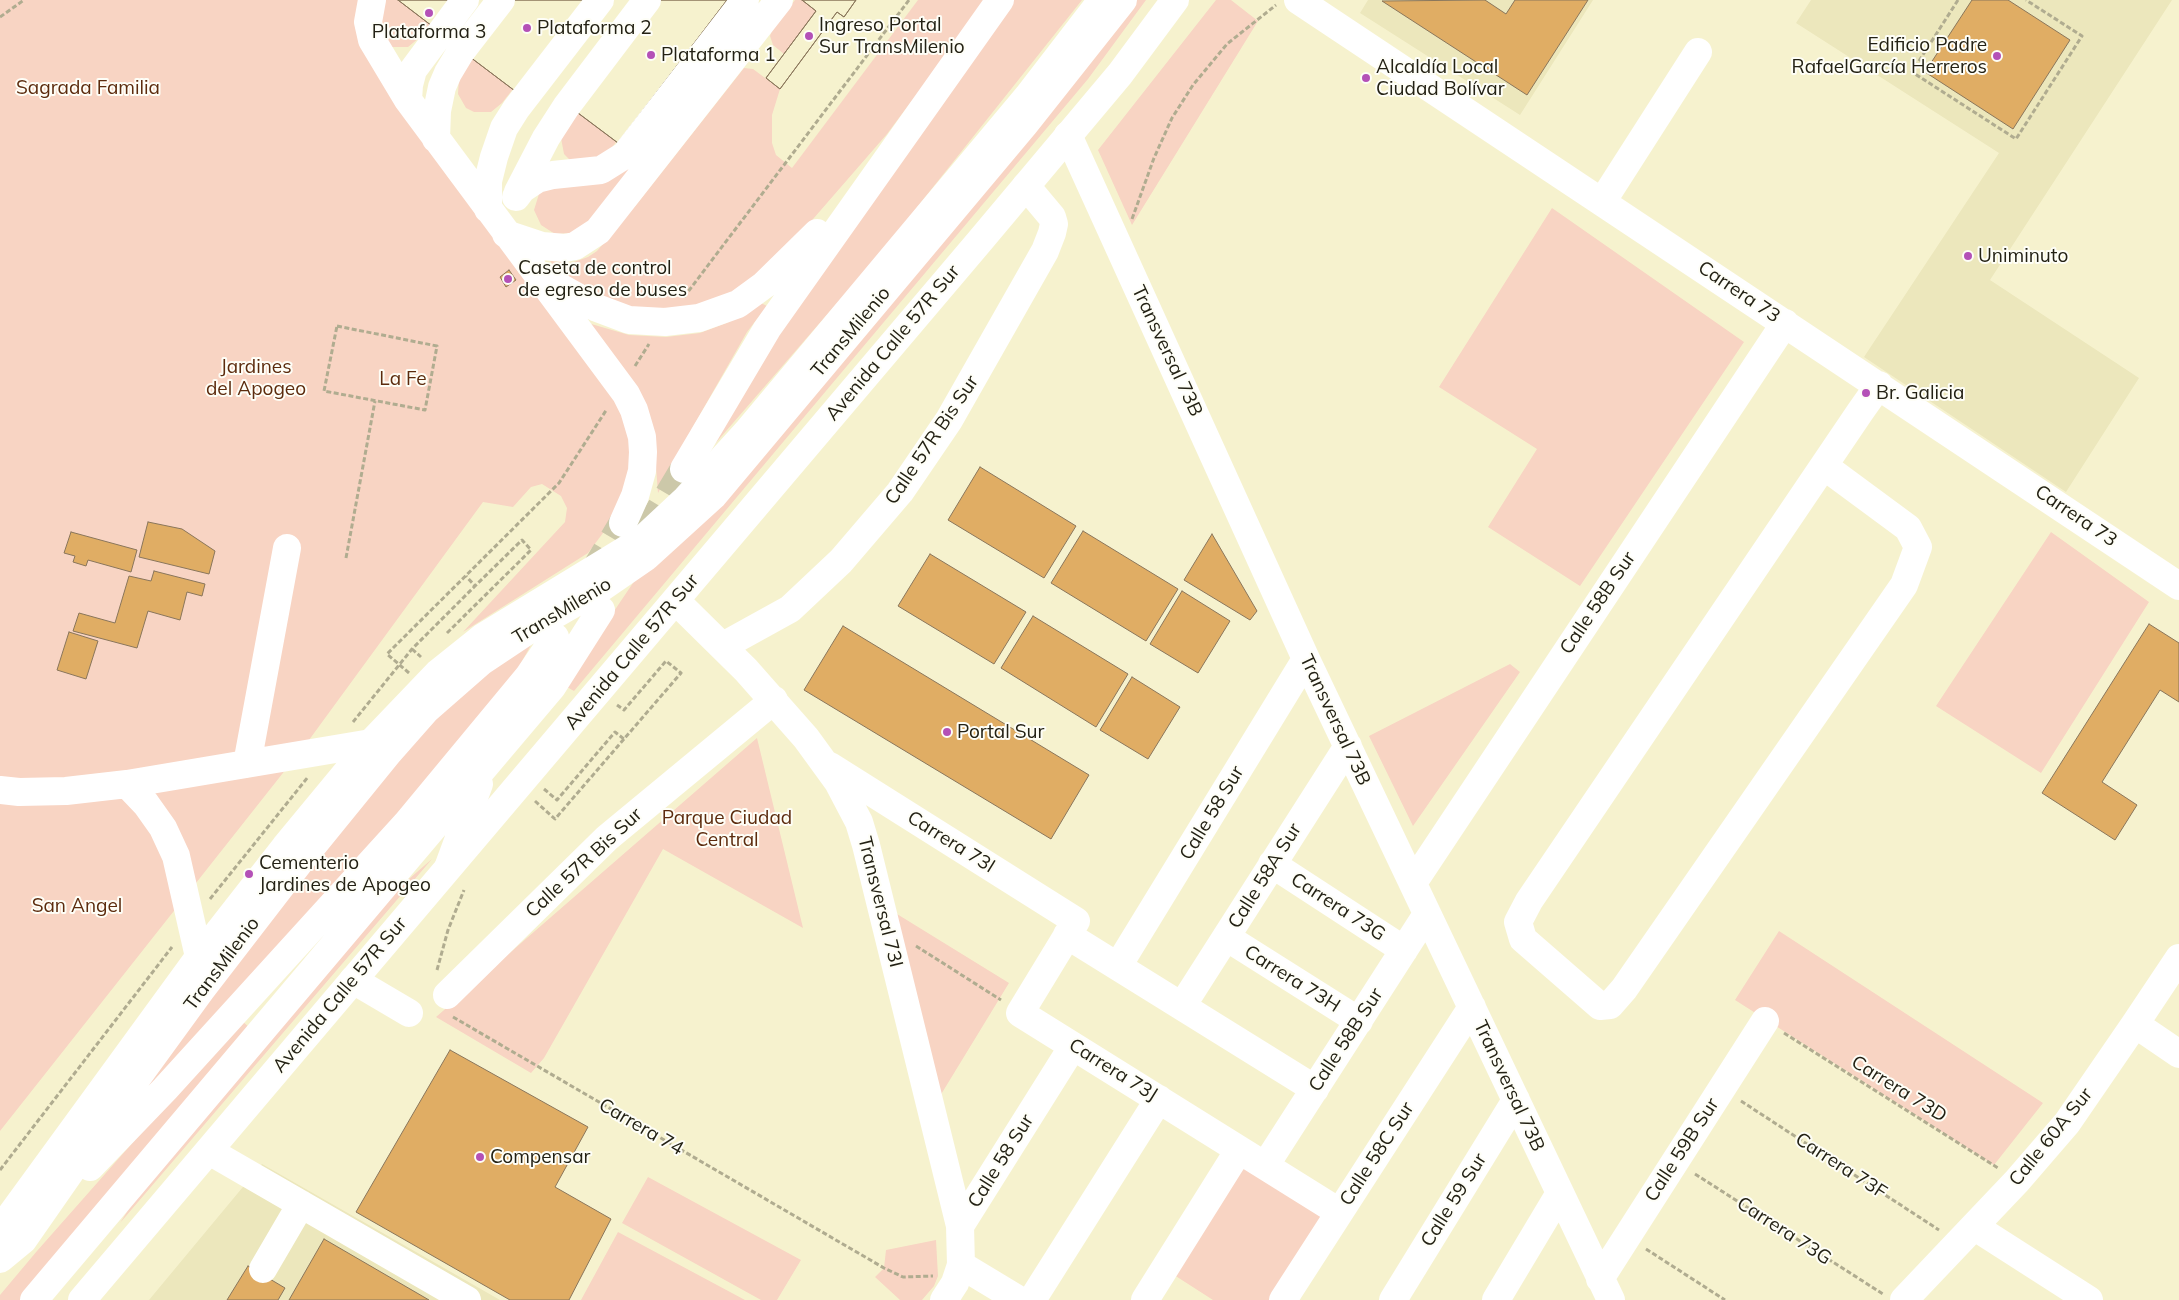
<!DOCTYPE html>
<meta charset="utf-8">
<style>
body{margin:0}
canvas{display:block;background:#f6f2ce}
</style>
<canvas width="2179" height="1300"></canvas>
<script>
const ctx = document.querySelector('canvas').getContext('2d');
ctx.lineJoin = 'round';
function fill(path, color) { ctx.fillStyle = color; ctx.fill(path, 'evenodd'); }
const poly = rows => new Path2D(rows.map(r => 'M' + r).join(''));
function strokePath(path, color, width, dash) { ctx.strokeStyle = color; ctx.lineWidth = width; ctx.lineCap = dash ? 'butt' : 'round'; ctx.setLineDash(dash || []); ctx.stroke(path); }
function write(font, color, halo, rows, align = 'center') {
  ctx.font = font + ' Mulish,sans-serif'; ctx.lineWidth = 4; ctx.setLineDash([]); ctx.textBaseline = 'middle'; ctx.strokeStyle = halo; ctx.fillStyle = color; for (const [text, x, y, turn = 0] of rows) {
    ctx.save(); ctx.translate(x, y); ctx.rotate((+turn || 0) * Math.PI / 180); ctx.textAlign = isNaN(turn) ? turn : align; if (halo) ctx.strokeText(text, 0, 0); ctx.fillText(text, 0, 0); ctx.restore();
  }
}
const built = poly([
 [1368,0,1593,0,1520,115,1360,13],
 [1811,0,2172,0,1990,280,2139,378,2066,492,1864,357,1999,153,1796,23],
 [262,1164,500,1300,149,1300]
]);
const green = poly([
 [0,0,361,0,381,80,448,177,605,379,625,412,633,447,629,488,618,513,588,553,463,632,565,522,567,508,561,496,542,484,531,487,513,507,483,502,309,740,0,1131],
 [384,0,398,0,430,24,419,38,408,47,391,47,383,42,376,12],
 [795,0,802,0,816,11,784,54,773,45,770,36,772,30],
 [918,0,987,0,887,134,767,272,725,297,680,312,638,314,571,287,550,261,571,263,588,257,597,251,636,205,744,68,753,69,780,89,772,115,772,143,776,155,792,168],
 [1011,0,1082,0,883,250,694,468,774,339],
 [1131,0,1146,0,1088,79,574,691,567,687,602,629,635,580],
 [1216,0,1231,0,1258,21,1132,225,1098,150],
 [472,58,513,89,502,103,491,112,474,112,466,108,458,94,459,78],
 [576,111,616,142,606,156,570,160,564,154,561,138],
 [644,152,583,228,571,233,555,234,541,225,534,210,539,194,555,183],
 [1552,208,1744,342,1580,586,1488,527,1537,449,1439,387],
 [759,302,767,306,747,332,694,425,658,493,654,440,581,321,629,335,666,337,700,333,729,322],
 [2051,532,2149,602,2041,773,1936,706],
 [531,645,510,683,382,839,117,1120,365,792,434,716,496,664],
 [1510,664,1520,672,1413,826,1369,736],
 [757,738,803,928,663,849,544,1058,531,1073,436,1017],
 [432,859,120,1223,149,1177,387,898],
 [897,914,1009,983,937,1101],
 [1779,931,2043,1103,1994,1165,1735,1000],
 [241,1020,251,1029,20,1300,0,1300,0,1295,37,1251],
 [1243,1160,1327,1213,1272,1300,1213,1300,1171,1273],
 [648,1177,801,1260,777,1300,761,1300,622,1223],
 [618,1232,745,1300,581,1300],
 [936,1240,938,1276,934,1286,922,1300,900,1300,875,1277,884,1268,886,1250]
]);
const building = poly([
 [398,0,452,0,432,26,398,0],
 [398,0,452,0,432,26,398,0],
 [513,0,585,0,515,91,470,57,513,0],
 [513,0,585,0,515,91,470,57,513,0],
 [658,0,727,0,618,143,574,110,658,0],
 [658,0,727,0,618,143,574,110,658,0],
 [802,0,856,0,844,17,837,12,780,89,766,78,816,11,802,0],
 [802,0,856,0,844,17,837,12,780,89,766,78,816,11,802,0],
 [1485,0,1506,14,1515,0,1588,0,1527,95,1382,1,1485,0],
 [1972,0,2008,0,2070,40,2013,129,1925,72,1972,0],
 [509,270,516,280,506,287,500,277,509,270],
 [980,467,1076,526,1044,578,948,520,980,467],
 [148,522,182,529,215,551,209,574,139,557,148,522],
 [1083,531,1178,589,1146,641,1051,583,1083,531],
 [71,532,137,550,131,572,88,560,86,566,73,562,75,556,64,553,71,532],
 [1212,534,1257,611,1250,620,1184,580,1212,534],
 [930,554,1026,612,994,664,898,606,930,554],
 [154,571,205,584,202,596,187,592,180,620,148,611,137,648,73,631,79,613,115,623,129,576,151,581,154,571],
 [1182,591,1230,621,1198,673,1150,644,1182,591],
 [1033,616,1128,674,1096,727,1001,668,1033,616],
 [2149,624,2179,643,2179,702,2160,690,2102,782,2137,805,2115,840,2042,793,2149,624],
 [843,626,1089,775,1051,839,804,690,843,626],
 [69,632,98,641,86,679,57,670,69,632],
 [1132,677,1180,707,1148,759,1100,730,1132,677],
 [450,1050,588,1127,555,1187,611,1219,569,1300,510,1300,356,1212,450,1050],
 [324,1239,429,1300,289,1300,324,1239],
 [248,1266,285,1288,278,1300,227,1300,248,1266]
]);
const minorTunnel = poly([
 [647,531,684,469],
 [592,575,623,523]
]);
const path = poly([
 [1958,0,1912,72,2016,139,2082,36,2026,0],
 [0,17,24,0],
 [1132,219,1154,158,1172,118,1193,85,1227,44,1276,5],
 [684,297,909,0],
 [337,326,437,346,425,410,324,391,337,326],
 [635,366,649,344],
 [346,558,375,401],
 [447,633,531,550,522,540,475,586],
 [412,649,421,657],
 [409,673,387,654,559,483,607,409],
 [353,722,412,649,475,586,466,576],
 [544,789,557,800,615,732,624,739,681,673,666,661,624,710,617,705],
 [535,801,555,819,624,739],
 [210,899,308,777],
 [916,946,1001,1000],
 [437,970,448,930,464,890],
 [453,1017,884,1268,903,1277,933,1276],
 [1784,1033,1998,1168],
 [1741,1101,1939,1230],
 [0,1170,172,947],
 [1695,1174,1883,1294],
 [1646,1249,1725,1300]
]);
const minor = poly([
 [372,0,368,22,372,40,408,100,626,394,634,410,642,437,643,452,642,471,635,496,623,523],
 [1298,0,2179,586],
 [408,100,409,85,413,70,465,0],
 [1068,135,1306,659,1611,1300],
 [436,139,437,111,442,87,448,73,460,53,501,0],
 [518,192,546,138,566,107,647,0],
 [516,197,522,189,537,179,553,175,601,170,625,155,745,0],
 [1602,202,1698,52],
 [488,209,488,181,494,157,504,128,516,109,600,0],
 [506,234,542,246,565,248,575,246,598,231,779,0],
 [547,280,597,308,629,320,665,322,699,318,738,304,764,285,817,233],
 [1824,466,1908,528,1918,547,1904,585,1624,989,1610,1005,1600,1006,1523,939,1518,922,1529,901,1860,412,1879,385],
 [684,469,767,329,1000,0],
 [676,601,746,670,806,738,838,782,859,822,866,845,960,1226,961,1265,955,1283,944,1300],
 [723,646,790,609,841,561,900,492,949,420,1045,251,1052,233,1054,224,1052,217,1026,186],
 [247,764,287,548],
 [830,766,1076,921,1020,1013,1339,1212],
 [127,784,146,804,163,828,176,856,199,957],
 [0,790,19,792,66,791,127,784,371,743],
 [1272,864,1404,950],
 [449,865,479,784],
 [1413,883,1785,323],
 [1067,935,1315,1089],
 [1226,937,1359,1021],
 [1118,966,1306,659],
 [353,980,409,1013],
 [447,995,607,838,774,700],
 [1182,1006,1348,746],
 [2135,1024,2179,1054],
 [209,1151,467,1300],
 [1265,1166,1427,914],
 [90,1167,165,1089,407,823,528,677,555,637],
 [960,1226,1073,1046],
 [1975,1227,2089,1300],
 [0,1259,23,1240,110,1115,201,990,302,859,389,752,426,710,482,661,530,629,601,588,646,557,713,496,1024,125,1123,0],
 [961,1265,1019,1300],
 [263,1269,301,1204],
 [1600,1279,1765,1021],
 [34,1300,552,687,601,610],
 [1032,1300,1159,1099],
 [1145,1300,1239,1150],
 [1283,1300,1472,1007],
 [1393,1300,1516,1100],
 [1496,1300,1560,1193],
 [1904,1300,2017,1181,2067,1123,2135,1024,2179,958]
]);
const highway = poly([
 [0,1230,199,957,285,847,371,743,438,673,483,637,642,540,686,499,747,432,1028,96,1102,0],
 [82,1300,979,242,1120,74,1175,0]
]);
const markers = [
 [429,13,5,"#b451b7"],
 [527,28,5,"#b451b7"],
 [809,36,5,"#b451b7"],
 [651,55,5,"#b451b7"],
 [1997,56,5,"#b451b7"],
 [1366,78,5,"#b451b7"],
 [1968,256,5,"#b451b7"],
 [508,279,5,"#b451b7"],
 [1866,393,5,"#b451b7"],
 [947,732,5,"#b451b7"],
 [249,874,5,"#b451b7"],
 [480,1157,5,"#b451b7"]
];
const poiNames = [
 ["Ingreso Portal",819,25],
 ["Sur TransMilenio",819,47],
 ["Plataforma 2",537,28],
 ["Plataforma 3",429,32,"center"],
 ["Edificio Padre",1987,45,"right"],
 ["RafaelGarcía Herreros",1987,67,"right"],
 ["Plataforma 1",661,55],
 ["Alcaldía Local",1376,67],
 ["Ciudad Bolívar",1376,89],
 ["Uniminuto",1978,256],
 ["Caseta de control",518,268],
 ["de egreso de buses",518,290],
 ["Br. Galicia",1876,393],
 ["Portal Sur",957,732],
 ["Cementerio",259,863],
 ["Jardines de Apogeo",259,885],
 ["Compensar",490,1157]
];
const parkNames = [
 ["Sagrada Familia",88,88],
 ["Jardines",256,367],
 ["del Apogeo",256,389],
 ["La Fe",403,379],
 ["Parque Ciudad",727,818],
 ["Central",727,840],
 ["San Angel",77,906]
];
const streetNames = [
 ["Carrera 73",1739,292,34],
 ["TransMilenio",851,332,-50],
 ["Avenida Calle 57R Sur",893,343,-50],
 ["Transversal 73B",1167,351,65],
 ["Calle 57R Bis Sur",932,440,-56],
 ["Carrera 73",2076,516,34],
 ["Calle 58B Sur",1598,603,-56],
 ["TransMilenio",562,611,-31],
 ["Avenida Calle 57R Sur",632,652,-50],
 ["Transversal 73B",1335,720,65],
 ["Calle 58 Sur",1212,813,-59],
 ["Carrera 73I",951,842,32],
 ["Calle 57R Bis Sur",584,863,-43],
 ["Calle 58A Sur",1265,876,-58],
 ["Transversal 73I",880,902,76],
 ["Carrera 73G",1338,907,33],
 ["TransMilenio",222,964,-53],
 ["Carrera 73H",1292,979,32],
 ["Avenida Calle 57R Sur",340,995,-50],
 ["Calle 58B Sur",1346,1040,-57],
 ["Carrera 73J",1113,1070,32],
 ["Transversal 73B",1509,1086,65],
 ["Carrera 73D",1899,1089,32],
 ["Carrera 74",641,1127,30],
 ["Calle 60A Sur",2051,1137,-51],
 ["Calle 59B Sur",1682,1150,-57],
 ["Calle 58C Sur",1377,1154,-57],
 ["Calle 58 Sur",1001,1161,-58],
 ["Carrera 73F",1841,1166,33],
 ["Calle 59 Sur",1454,1200,-58],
 ["Carrera 73G",1784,1231,33]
];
fill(built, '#ece7bc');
fill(green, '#f8d4c3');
fill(building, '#e0ad64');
strokePath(building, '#8a765b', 1);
strokePath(minorTunnel, '#ccc8a9', 28, [28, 14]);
strokePath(path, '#b0ac90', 3, [5, 2.5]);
strokePath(minor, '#fff', 28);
strokePath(highway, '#fff', 28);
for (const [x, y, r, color] of markers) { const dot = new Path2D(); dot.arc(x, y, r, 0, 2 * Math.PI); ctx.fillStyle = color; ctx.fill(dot); strokePath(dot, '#fefef7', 2); }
write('19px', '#232114', '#fefef7', poiNames, 'left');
write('19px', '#5c2b0d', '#fefef7', parkNames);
write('19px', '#232114', '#fefef7', streetNames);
</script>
